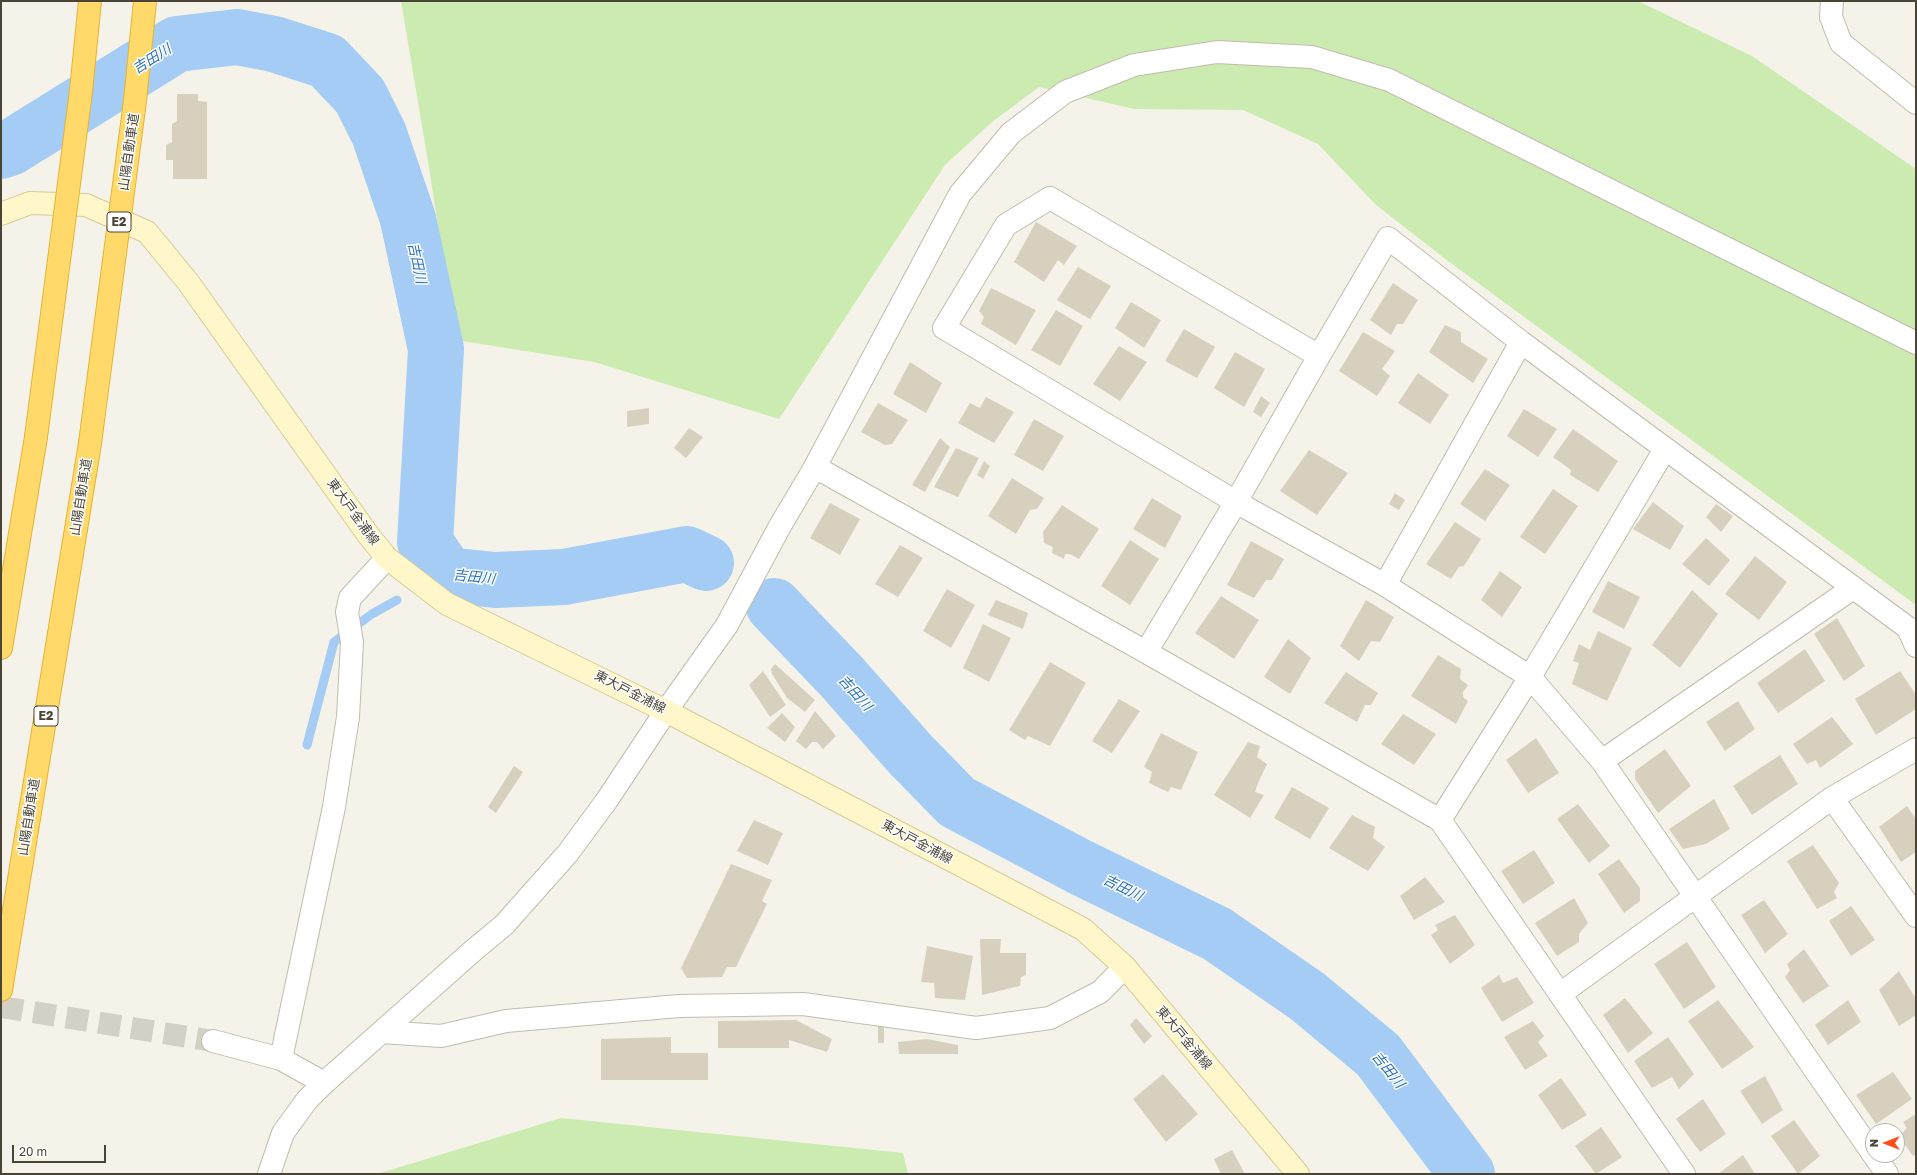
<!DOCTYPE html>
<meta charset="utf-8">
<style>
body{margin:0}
#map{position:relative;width:1917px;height:1175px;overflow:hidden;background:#f5f3e9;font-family:"Golos Text",sans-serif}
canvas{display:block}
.frame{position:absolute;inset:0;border:2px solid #4a4437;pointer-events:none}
.north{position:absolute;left:1865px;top:1123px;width:40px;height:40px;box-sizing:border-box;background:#fff;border:1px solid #b7b4af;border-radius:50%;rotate:270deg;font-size:11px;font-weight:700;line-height:16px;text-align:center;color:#4a4437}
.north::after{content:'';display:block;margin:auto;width:14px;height:18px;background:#ff4e17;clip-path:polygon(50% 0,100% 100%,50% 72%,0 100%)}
.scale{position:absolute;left:12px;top:1145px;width:94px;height:18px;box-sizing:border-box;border:2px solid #4a4437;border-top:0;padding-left:5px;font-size:12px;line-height:14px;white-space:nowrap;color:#4a4437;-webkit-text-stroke:3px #fff;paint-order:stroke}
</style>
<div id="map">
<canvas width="1917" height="1175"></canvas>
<div class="frame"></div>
<div class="north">N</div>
<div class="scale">20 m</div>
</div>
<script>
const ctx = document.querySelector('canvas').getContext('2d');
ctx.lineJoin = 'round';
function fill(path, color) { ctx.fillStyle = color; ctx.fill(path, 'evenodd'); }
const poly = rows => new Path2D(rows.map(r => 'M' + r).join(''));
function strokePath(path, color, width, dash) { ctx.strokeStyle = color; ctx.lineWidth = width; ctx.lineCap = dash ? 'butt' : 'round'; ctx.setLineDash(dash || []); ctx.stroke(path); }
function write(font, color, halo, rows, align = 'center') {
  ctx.font = font + ' "Golos Text","Noto Sans JP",sans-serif'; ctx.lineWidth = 3; ctx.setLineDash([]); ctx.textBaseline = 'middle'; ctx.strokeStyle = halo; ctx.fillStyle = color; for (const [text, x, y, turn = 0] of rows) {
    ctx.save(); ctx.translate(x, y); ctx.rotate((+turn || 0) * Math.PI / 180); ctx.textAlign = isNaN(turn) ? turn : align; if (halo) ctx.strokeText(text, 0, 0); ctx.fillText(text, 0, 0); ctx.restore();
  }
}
const green = poly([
 [401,1,1638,1,1752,56,1916,169,1916,605,1444,258,1376,205,1318,144,1243,110,1134,109,1039,87,992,122,945,165,779,419,594,362,456,340,429,168],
 [561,1118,903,1153,908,1174,377,1174]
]);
const stream = poly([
 [441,578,447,575],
 [307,745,334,642,372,614,397,600]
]);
const river = poly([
 [1,151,10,148,177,44,237,37,274,44,327,61,360,96,379,134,408,219,436,349,425,542,447,575,495,580,564,577,687,554,706,563],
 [774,606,841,676,911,755,957,802,1080,867,1217,934,1307,996,1378,1055,1467,1174]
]);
const building = poly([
 [177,94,198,94,198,101,207,102,207,179,173,179,173,160,166,160,166,145,172,142,172,124,177,121],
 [1036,222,1077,246,1064,265,1058,260,1044,282,1014,262],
 [1078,267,1111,286,1090,319,1057,300],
 [1393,283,1418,300,1403,324,1397,324,1391,335,1370,320],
 [991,288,1036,310,1016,345,981,324,984,317,979,311],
 [1131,302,1161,320,1144,348,1115,328],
 [1056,310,1083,326,1060,366,1031,350],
 [1445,325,1461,332,1461,342,1488,359,1473,383,1429,352],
 [1184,329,1215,347,1197,378,1165,361],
 [1363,332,1395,351,1382,369,1390,376,1377,396,1339,371],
 [1119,346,1147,362,1120,401,1093,384],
 [1235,352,1265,369,1244,407,1214,388],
 [910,362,942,383,926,413,893,394],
 [1418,373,1449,395,1430,424,1398,403],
 [1261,396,1270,403,1261,417,1253,412],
 [986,397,1014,412,994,443,958,423,970,403,980,408],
 [878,403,908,420,892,444,885,445,861,432],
 [649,408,649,424,627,427,627,411],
 [1524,409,1557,429,1538,457,1507,436],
 [1034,419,1064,436,1043,471,1014,455],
 [689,428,703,437,686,458,674,448],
 [1573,429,1618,461,1598,492,1570,475,1571,470,1553,457],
 [940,438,950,447,925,492,912,485],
 [956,448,979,458,958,497,934,487],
 [1309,450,1348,473,1317,515,1280,491],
 [984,461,990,466,983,479,977,475],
 [1485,469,1510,485,1485,521,1460,504],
 [1012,478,1044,498,1037,509,1030,510,1016,534,988,516],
 [1553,489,1578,506,1545,554,1520,537],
 [1395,493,1405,500,1399,510,1389,504],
 [1152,498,1182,516,1165,548,1133,529],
 [1653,502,1684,526,1670,550,1633,529],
 [830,503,860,519,840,555,810,538],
 [1716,504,1733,516,1721,532,1706,517],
 [1062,505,1099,529,1079,559,1070,554,1065,554,1064,559,1052,553,1053,547,1044,543,1043,532],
 [1455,522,1481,539,1464,566,1459,567,1451,579,1426,564],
 [1706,538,1730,560,1709,586,1682,564],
 [1130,540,1159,559,1130,605,1101,586],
 [1251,541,1284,559,1272,580,1266,580,1254,598,1227,585],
 [900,545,923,558,898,597,875,584],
 [1755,556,1787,582,1759,620,1725,594],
 [1500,571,1522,587,1502,617,1481,600],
 [1608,581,1640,597,1624,629,1592,612],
 [947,589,975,605,951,648,923,631],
 [1692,590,1718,614,1680,668,1652,645],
 [1221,596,1259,620,1234,659,1195,633],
 [996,600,1028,613,1023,629,988,615],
 [1366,600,1394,617,1380,642,1371,641,1359,661,1340,646],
 [1837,618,1865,666,1844,681,1814,634],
 [983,624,1011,638,989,682,963,668],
 [1598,631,1632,648,1607,701,1572,684,1579,663,1573,661,1579,644,1590,650],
 [1288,639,1311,658,1290,694,1264,677],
 [1805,649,1825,681,1778,713,1757,683],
 [1438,655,1461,669,1460,679,1468,685,1463,692,1463,697,1468,701,1456,724,1411,696],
 [1050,662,1086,683,1050,746,1028,736,1025,740,1009,730],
 [775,664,815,700,805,712,787,698,772,674,771,669],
 [763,671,786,705,770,717,749,685],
 [1900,671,1916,695,1916,709,1876,735,1855,699],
 [1346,672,1378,693,1371,705,1365,705,1357,722,1324,703],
 [1119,699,1140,711,1112,753,1092,741],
 [1738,701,1755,729,1725,751,1706,722],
 [815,711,836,736,823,749,817,742,812,742,806,749,796,741],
 [782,713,795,727,785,742,767,728],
 [1403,714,1436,734,1414,765,1381,744],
 [1832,717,1853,744,1820,768,1816,760,1807,764,1793,744],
 [1161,733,1198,752,1181,790,1171,787,1168,792,1149,783,1152,772,1144,767],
 [1536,738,1559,773,1528,793,1506,760],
 [1248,742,1260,746,1257,757,1267,764,1258,783,1255,792,1264,795,1250,818,1214,795],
 [1665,749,1691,786,1658,813,1635,779,1635,771],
 [1780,755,1798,784,1752,815,1733,786],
 [514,766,523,772,496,813,488,807],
 [1292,787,1329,808,1310,839,1274,818],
 [1714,799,1730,829,1706,844,1683,849,1669,829],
 [1578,804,1610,846,1589,863,1557,819],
 [1907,806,1916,819,1916,852,1901,862,1879,827],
 [1352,815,1375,827,1373,838,1385,847,1368,871,1329,848],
 [754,820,783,833,768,865,737,851],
 [1813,845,1839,883,1834,892,1837,898,1817,909,1787,861],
 [1534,850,1555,883,1523,904,1501,871],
 [1619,859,1640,888,1640,901,1624,913,1598,874],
 [731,864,772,880,762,901,767,904,736,967,727,967,722,977,687,978,681,968],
 [1425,877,1445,902,1414,920,1400,896],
 [1574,898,1588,923,1579,934,1579,942,1557,956,1535,923],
 [1764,900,1788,934,1765,953,1741,915],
 [1851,906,1875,940,1851,956,1829,921],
 [1455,915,1475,945,1450,964,1431,935,1438,930,1435,925],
 [980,939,1001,939,1000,953,1026,953,1026,975,1021,977,1020,986,982,995],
 [1687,942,1716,987,1684,1009,1654,964],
 [927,946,973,956,965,1000,935,998,934,983,921,982],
 [1804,949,1829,986,1803,1003,1785,977,1790,970,1787,964],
 [1899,971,1916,999,1916,1015,1899,1026,1879,990],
 [1499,975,1503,983,1517,977,1534,1003,1502,1022,1481,988],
 [1625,998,1653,1033,1628,1053,1603,1015],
 [1718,1000,1754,1047,1722,1069,1688,1021],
 [1848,1000,1861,1022,1828,1045,1815,1025],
 [1136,1018,1152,1036,1144,1044,1130,1025],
 [796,1020,832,1039,827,1052,789,1040,789,1048,718,1048,718,1021],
 [1533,1021,1544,1036,1538,1042,1548,1056,1525,1070,1504,1037],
 [878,1026,884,1026,884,1043,878,1043],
 [671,1037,671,1053,708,1053,708,1080,601,1080,601,1039],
 [1668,1037,1694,1074,1679,1089,1672,1077,1652,1088,1634,1061],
 [927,1039,958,1045,958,1054,899,1054,898,1042],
 [1893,1072,1912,1099,1876,1124,1856,1095],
 [1163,1074,1198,1114,1166,1142,1133,1099],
 [1765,1076,1783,1110,1762,1124,1740,1091],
 [1561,1078,1587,1115,1562,1130,1538,1095],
 [1703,1099,1726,1134,1700,1152,1676,1119],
 [1916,1114,1916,1154,1913,1156,1899,1136,1907,1128,1903,1122],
 [1794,1120,1820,1156,1798,1174,1771,1136],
 [1601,1127,1622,1157,1596,1174,1575,1146],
 [1232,1150,1245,1174,1221,1174,1214,1159],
 [1743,1155,1755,1174,1718,1174]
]);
const minorTunnel = poly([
 [1,1007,213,1041]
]);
const minor = poly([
 [1832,1,1831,17,1841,43,1916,103],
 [1319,356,1050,198,1006,225,944,328,1236,502,1385,585,1530,677,1602,761,1873,1154],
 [815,467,1146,652,1440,820,1684,1174],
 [1385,585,1521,342],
 [1146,652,1236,502,1319,356,1388,238,1521,342,1908,628,1916,646],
 [1602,761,1853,588],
 [1832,798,1916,916],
 [1440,820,1530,677,1665,449],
 [1560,994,1832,798,1916,749],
 [382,1032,441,1036,506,1021,679,1006,803,1004,976,1028,1050,1018,1100,992,1125,967],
 [213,1041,281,1059,324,1083],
 [281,1059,334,807,348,717,352,642,347,612,350,598,387,558],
 [1874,1155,1887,1174]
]);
const tertiary = poly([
 [269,1174,283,1133,307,1100,324,1083,475,949,504,925,568,853,607,800,666,711,727,625,780,526,815,467,960,194,1011,133,1065,92,1134,65,1217,52,1312,57,1389,80,1916,343]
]);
const secondary = poly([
 [1,214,30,203,86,205,147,232,188,282,369,536,387,558,447,604,666,711,1083,929,1125,967,1298,1174]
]);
const motorway = poly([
 [1,648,36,437],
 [1,990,90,443]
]);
const motorwayBridge = poly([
 [36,437,81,91,90,1],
 [90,443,135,101,145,1]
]);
const shields = [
 [119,222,24],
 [46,716,24]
];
const shieldNames = [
 ["E2",119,222],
 ["E2",46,716]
];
const streetNames = [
 ["山陽自動車道",129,152,-82],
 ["山陽自動車道",81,497,-81],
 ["東大戸金浦線",353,512,54],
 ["東大戸金浦線",630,692,27],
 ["山陽自動車道",29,817,-81],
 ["東大戸金浦線",917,842,28],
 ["東大戸金浦線",1184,1038,50]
];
const waterNames = [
 ["吉田川",152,59,-32],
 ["吉田川",417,263,78],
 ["吉田川",474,577,6],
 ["吉田川",855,693,48],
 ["吉田川",1123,888,26],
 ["吉田川",1388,1070,51]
];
fill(green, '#ccebb1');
strokePath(stream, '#a4ccf4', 9);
strokePath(river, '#a4ccf4', 56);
fill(building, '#d7d0be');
strokePath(minorTunnel, '#d3d0c5', 22, [22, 11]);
strokePath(minor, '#c1bcab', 24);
strokePath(tertiary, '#c1bcab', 24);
strokePath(secondary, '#d7cb97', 24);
strokePath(motorway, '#e4b334', 24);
strokePath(minor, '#fff', 22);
strokePath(tertiary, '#fff', 22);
strokePath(secondary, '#fff7ca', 22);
strokePath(motorway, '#ffda6b', 22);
strokePath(motorwayBridge, '#e4b334', 24, []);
strokePath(motorwayBridge, '#ffda6b', 22);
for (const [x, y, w] of shields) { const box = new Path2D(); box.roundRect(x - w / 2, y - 10, w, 20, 3); ctx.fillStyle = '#fff'; ctx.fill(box); strokePath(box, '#4a4437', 1); }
write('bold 12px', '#4a4437', null, shieldNames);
write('13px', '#4a4437', '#fff', streetNames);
write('italic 14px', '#2a71bb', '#fff', waterNames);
</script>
